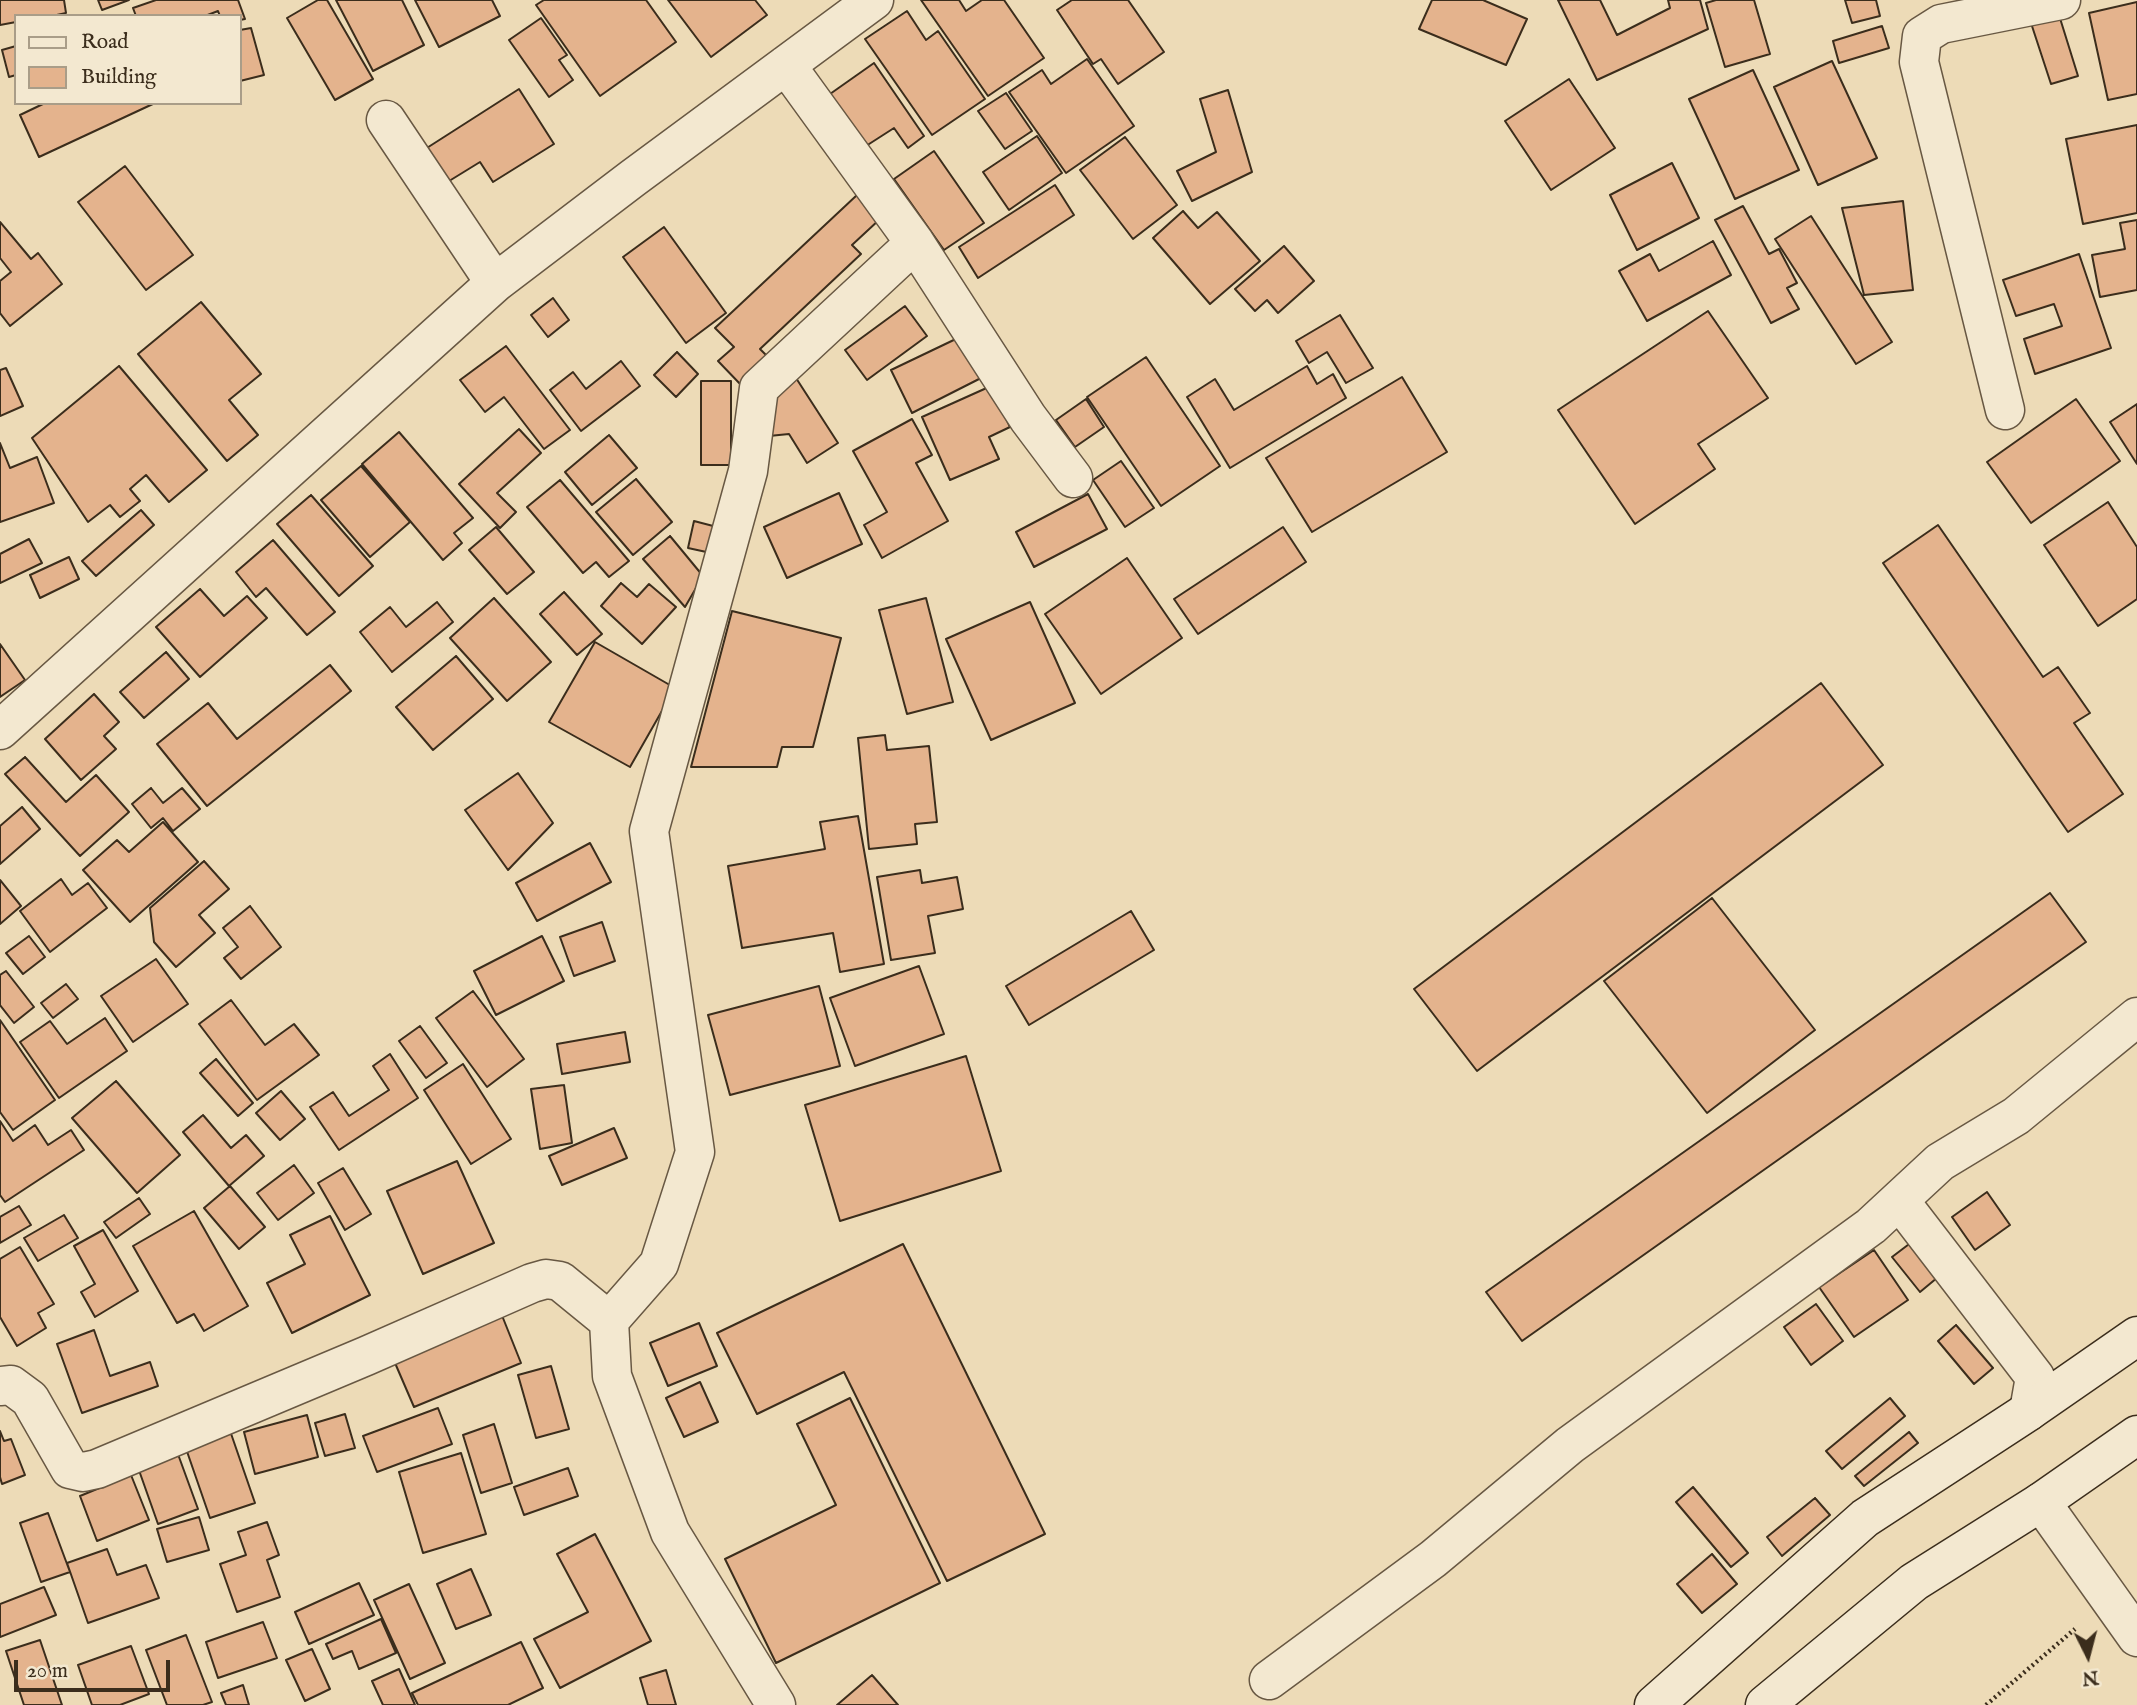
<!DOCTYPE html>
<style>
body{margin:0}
#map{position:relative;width:2137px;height:1705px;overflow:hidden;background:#eddbb7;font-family:"IM FELL English",serif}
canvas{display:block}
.legend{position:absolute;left:14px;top:14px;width:228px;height:91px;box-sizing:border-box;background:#f3e8d0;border:2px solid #a99d88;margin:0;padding:9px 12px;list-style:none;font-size:21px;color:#3b2d1c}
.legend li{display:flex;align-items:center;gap:14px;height:35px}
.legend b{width:35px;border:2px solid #a99d88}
.north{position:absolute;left:2053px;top:1621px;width:70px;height:70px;-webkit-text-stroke:5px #f3e8d0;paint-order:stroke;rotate:174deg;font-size:19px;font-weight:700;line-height:28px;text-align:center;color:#3b2d1c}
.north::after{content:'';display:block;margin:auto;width:24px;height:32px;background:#3b2d1c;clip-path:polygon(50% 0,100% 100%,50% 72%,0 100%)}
.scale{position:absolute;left:14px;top:1660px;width:156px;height:32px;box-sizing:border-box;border:4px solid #3b2d1c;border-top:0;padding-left:9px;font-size:21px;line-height:24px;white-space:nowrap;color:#3b2d1c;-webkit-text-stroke:5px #f3e8d0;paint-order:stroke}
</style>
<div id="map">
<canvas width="2137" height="1705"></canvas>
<ul class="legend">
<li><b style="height:9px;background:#f3e8d0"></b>Road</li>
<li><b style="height:19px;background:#e4b38d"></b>Building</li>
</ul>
<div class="north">N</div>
<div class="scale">20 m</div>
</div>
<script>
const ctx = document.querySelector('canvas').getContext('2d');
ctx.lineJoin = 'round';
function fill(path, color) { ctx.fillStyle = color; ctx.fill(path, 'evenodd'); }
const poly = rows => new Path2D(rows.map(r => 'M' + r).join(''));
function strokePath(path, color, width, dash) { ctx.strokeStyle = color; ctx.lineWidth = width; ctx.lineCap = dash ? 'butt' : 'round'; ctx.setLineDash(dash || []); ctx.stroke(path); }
const building = poly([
 [0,0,64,0,66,13,52,16,16,16,16,22,0,25,0,0],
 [98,0,129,0,102,10,98,0],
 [156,0,238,0,245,19,240,20,240,16,220,16,218,11,205,16,136,16,133,8,156,0],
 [318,0,327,0,373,79,335,100,287,18,318,0],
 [336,0,402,0,424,45,373,71,336,0],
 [415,0,492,0,500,16,439,47,415,0],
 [544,0,646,0,676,42,600,96,536,5,544,0],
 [668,0,755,0,767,15,711,57,668,0],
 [921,0,959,0,966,11,982,0,1004,0,1044,58,988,96,921,0],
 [1072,0,1128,0,1164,52,1118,84,1101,59,1093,64,1057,10,1072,0],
 [1432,0,1483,0,1527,19,1506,65,1419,29,1432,0],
 [1558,0,1600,0,1617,35,1670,8,1668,0,1700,0,1708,29,1597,80,1558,0],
 [1716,0,1754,0,1770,54,1725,67,1706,3,1716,0],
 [1845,0,1876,0,1880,16,1852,23,1845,0],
 [2137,2,2137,94,2108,100,2089,13,2137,2],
 [907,11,926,40,938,31,985,99,932,135,865,39,907,11],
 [2059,15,2078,76,2051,84,2031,23,2059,15],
 [541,18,567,55,559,60,573,80,549,97,509,40,541,18],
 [1882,26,1889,48,1839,63,1833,41,1882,26],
 [251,28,264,75,240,81,240,30,251,28],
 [16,46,16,75,9,77,2,50,16,46],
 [1087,59,1134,126,1066,173,1009,92,1042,70,1051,84,1087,59],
 [1832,61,1877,158,1818,185,1774,87,1832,61],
 [874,63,924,136,908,148,894,128,866,146,830,94,874,63],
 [1753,70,1799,170,1735,199,1689,99,1753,70],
 [1569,79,1615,148,1551,190,1505,121,1569,79],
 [519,89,554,144,493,182,480,162,441,186,419,153,519,89],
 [1228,90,1252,172,1192,201,1177,171,1216,152,1200,99,1228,90],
 [1006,93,1032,131,1005,149,978,111,1006,93],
 [45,103,155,103,39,157,20,115,45,103],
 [2137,125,2137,213,2083,224,2066,139,2137,125],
 [1037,136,1062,173,1009,210,983,172,1037,136],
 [1125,137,1177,205,1133,239,1080,170,1125,137],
 [934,151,984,223,944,250,894,179,934,151],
 [1672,163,1699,218,1637,250,1610,195,1672,163],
 [125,166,193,255,146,290,78,202,125,166],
 [1055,185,1074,215,978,278,959,247,1055,185],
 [857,195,880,219,852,245,861,254,760,349,771,360,742,386,718,361,734,347,715,328,857,195],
 [1903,201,1913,290,1864,295,1842,208,1903,201],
 [1743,206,1769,254,1779,249,1797,283,1787,288,1799,309,1771,323,1715,220,1743,206],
 [1183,211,1198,228,1217,212,1260,261,1210,304,1153,238,1183,211],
 [1811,216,1892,342,1856,364,1775,239,1811,216],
 [2137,220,2137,290,2100,297,2092,255,2125,249,2120,223,2137,220],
 [0,222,31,259,38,253,62,284,10,326,0,313,0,281,11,272,0,258,0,222],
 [664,227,726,313,686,343,623,257,664,227],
 [1713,241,1731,275,1647,321,1619,271,1650,254,1659,271,1713,241],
 [1284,246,1314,281,1278,313,1267,300,1255,311,1235,289,1284,246],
 [2079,254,2111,348,2035,374,2024,339,2062,326,2054,304,2016,316,2003,280,2079,254],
 [553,298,569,320,548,337,531,315,553,298],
 [201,302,261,374,229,400,258,435,227,461,138,354,201,302],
 [905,306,927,336,867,380,845,350,905,306],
 [1708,311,1768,398,1698,444,1715,469,1635,524,1558,410,1708,311],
 [1340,315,1373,368,1346,383,1327,352,1309,363,1296,341,1340,315],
 [960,337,981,378,912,413,891,370,960,337],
 [506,346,570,430,544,449,504,397,485,412,460,380,506,346],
 [677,352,698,374,676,397,654,375,677,352],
 [1146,357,1220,466,1161,506,1087,397,1146,357],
 [621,361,640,386,581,431,550,390,573,372,586,389,621,361],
 [119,366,207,470,169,502,146,475,130,489,140,501,120,517,110,505,88,522,32,438,119,366],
 [1307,366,1317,384,1333,374,1346,398,1230,468,1187,397,1215,379,1234,410,1307,366],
 [6,368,23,406,0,416,0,370,6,368],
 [1402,377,1447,452,1312,532,1266,458,1402,377],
 [796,378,838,443,807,463,789,434,759,437,765,398,796,378],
 [701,381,731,381,731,465,701,465,701,381],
 [991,386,1010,427,989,437,999,459,950,480,922,417,991,386],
 [1086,399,1104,427,1075,447,1056,420,1086,399],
 [2076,399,2120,461,2031,523,1987,462,2076,399],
 [2137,404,2137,464,2110,422,2137,404],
 [912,419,932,455,916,463,948,521,882,558,864,525,887,512,853,451,912,419],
 [519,429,541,453,497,493,516,512,500,528,459,484,519,429],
 [399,432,473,518,454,533,462,543,443,560,362,464,399,432],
 [609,435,637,468,592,505,565,472,609,435],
 [0,443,10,468,37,457,54,503,0,522,0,443],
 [1121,461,1154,508,1125,527,1093,480,1121,461],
 [361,466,410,522,370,557,321,500,361,466],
 [636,479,672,522,633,555,596,512,636,479],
 [560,480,629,561,609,577,596,562,583,573,527,507,560,480],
 [839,493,862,544,787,578,764,527,839,493],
 [1088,494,1107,529,1034,567,1016,532,1088,494],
 [311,495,373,566,339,596,277,524,311,495],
 [2108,502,2137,547,2137,599,2098,626,2044,545,2108,502],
 [141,510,154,525,96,576,82,561,141,510],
 [694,521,717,527,711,553,688,548,694,521],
 [1938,525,2043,677,2058,667,2090,713,2074,723,2123,794,2068,832,1883,563,1938,525],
 [496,527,534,572,507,594,469,550,496,527],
 [1283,527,1306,562,1198,634,1174,599,1283,527],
 [670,536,703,576,685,607,643,559,670,536],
 [29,539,42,563,0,583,0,554,29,539],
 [273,540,335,612,307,635,266,588,256,597,236,572,273,540],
 [69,557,79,579,40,598,30,575,69,557],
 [1127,558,1182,638,1101,694,1045,614,1127,558],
 [621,583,637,597,649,584,676,607,642,644,601,606,621,583],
 [200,589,224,616,247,596,267,618,200,677,156,627,200,589],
 [564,592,602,634,577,655,540,614,564,592],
 [494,598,551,662,507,701,450,638,494,598],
 [926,598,953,702,907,714,879,610,926,598],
 [437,602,453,622,392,672,360,632,390,607,406,627,437,602],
 [1030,602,1075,703,991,740,946,639,1030,602],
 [732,611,841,638,813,747,782,747,777,767,691,767,732,611],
 [595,642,675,688,630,767,549,722,595,642],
 [0,644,25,680,0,697,0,644],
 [166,652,189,679,144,718,120,692,166,652],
 [456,656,493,699,433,750,396,707,456,656],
 [330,665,351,691,207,806,157,744,208,703,237,739,330,665],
 [1821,683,1883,765,1477,1071,1414,989,1821,683],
 [94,694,119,722,104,736,116,749,81,780,45,739,94,694],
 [885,735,887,750,929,746,937,822,915,824,917,844,869,849,858,738,885,735],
 [25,757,66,802,96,775,129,812,80,856,5,774,25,757],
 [518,773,553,823,508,870,465,810,518,773],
 [151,788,163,803,182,788,200,809,173,831,163,818,151,828,132,804,151,788],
 [22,807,40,829,0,864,0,826,22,807],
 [858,816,884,964,840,972,833,933,742,948,728,866,825,849,820,822,858,816],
 [163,822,198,862,130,922,83,870,117,840,129,852,163,822],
 [590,843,611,882,537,921,516,883,590,843],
 [204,861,229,889,199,915,215,933,176,967,154,942,150,908,204,861],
 [920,870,922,883,957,877,963,909,928,916,935,953,891,960,877,877,920,870],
 [61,879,72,895,88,883,107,908,50,952,20,911,61,879],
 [0,880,21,906,0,924,0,880],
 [2050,893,2086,942,1522,1341,1486,1292,2050,893],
 [1712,898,1815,1030,1707,1113,1604,981,1712,898],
 [250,906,281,947,241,979,224,958,238,947,223,928,250,906],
 [1131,911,1154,950,1029,1025,1006,986,1131,911],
 [602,922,615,961,574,976,560,937,602,922],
 [29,936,45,957,23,974,6,953,29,936],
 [542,936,564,981,496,1015,474,971,542,936],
 [156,959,188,1004,133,1042,101,996,156,959],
 [919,966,944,1034,855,1066,830,998,919,966],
 [6,971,34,1007,14,1023,0,1005,0,975,6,971],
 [66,984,78,999,53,1018,41,1003,66,984],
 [819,986,840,1066,730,1095,708,1015,819,986],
 [473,991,524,1059,487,1087,436,1018,473,991],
 [231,1000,265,1045,294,1024,319,1055,257,1100,199,1024,231,1000],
 [105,1018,127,1051,59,1098,20,1042,50,1021,67,1044,105,1018],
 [0,1020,55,1100,13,1130,0,1112,0,1020],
 [420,1026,447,1063,426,1078,399,1041,420,1026],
 [625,1032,630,1062,562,1074,557,1044,625,1032],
 [390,1054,418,1098,339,1150,310,1107,333,1092,349,1116,389,1090,373,1066,390,1054],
 [966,1056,1001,1171,840,1221,805,1105,966,1056],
 [216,1059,253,1103,238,1116,200,1073,216,1059],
 [463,1064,511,1139,471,1164,424,1090,463,1064],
 [116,1081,180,1155,137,1193,72,1118,116,1081],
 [564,1085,572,1143,540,1149,531,1089,564,1085],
 [281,1091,305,1119,280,1140,256,1113,281,1091],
 [203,1115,231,1148,246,1135,264,1156,229,1186,183,1132,203,1115],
 [0,1121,13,1141,35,1125,48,1145,71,1130,84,1150,5,1202,0,1195,0,1121],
 [614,1128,627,1158,562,1185,549,1156,614,1128],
 [457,1161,494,1243,423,1274,387,1191,457,1161],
 [294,1165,314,1193,278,1220,257,1193,294,1165],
 [343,1168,371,1214,345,1230,318,1183,343,1168],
 [230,1186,265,1227,239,1249,204,1208,230,1186],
 [1987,1192,2010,1225,1975,1250,1952,1217,1987,1192],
 [139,1198,150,1214,116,1238,104,1222,139,1198],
 [19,1206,31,1225,0,1243,0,1217,19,1206],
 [194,1211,248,1306,204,1331,194,1314,177,1323,133,1246,194,1211],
 [64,1215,78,1238,38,1261,24,1238,64,1215],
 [330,1216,370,1295,292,1333,267,1283,305,1264,290,1235,330,1216],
 [103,1230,138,1291,95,1317,81,1292,95,1284,74,1246,103,1230],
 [1921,1235,1949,1268,1920,1292,1892,1257,1921,1235],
 [903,1244,1045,1534,947,1581,844,1372,757,1414,717,1333,903,1244],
 [20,1247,54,1304,38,1313,46,1328,17,1346,0,1317,0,1259,20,1247],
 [1874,1250,1908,1300,1854,1337,1819,1287,1874,1250],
 [1816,1304,1843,1341,1811,1365,1784,1327,1816,1304],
 [501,1313,521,1363,414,1407,392,1356,501,1313],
 [699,1323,717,1366,668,1386,650,1343,699,1323],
 [1956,1325,1993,1368,1974,1384,1938,1341,1956,1325],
 [94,1330,110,1376,150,1362,158,1386,82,1413,57,1344,94,1330],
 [551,1366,569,1429,536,1438,518,1375,551,1366],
 [700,1382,718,1422,684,1437,666,1398,700,1382],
 [850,1398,940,1583,776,1663,725,1559,836,1505,797,1424,850,1398],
 [1890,1398,1905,1416,1842,1469,1826,1451,1890,1398],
 [438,1408,452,1444,377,1472,363,1436,438,1408],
 [345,1414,355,1448,325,1456,315,1423,345,1414],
 [307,1415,318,1457,255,1474,244,1432,307,1415],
 [227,1422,255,1503,210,1518,182,1437,227,1422],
 [494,1424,512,1483,481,1493,463,1435,494,1424],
 [0,1431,4,1441,11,1439,25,1475,2,1484,0,1477,0,1431],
 [1909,1432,1918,1443,1864,1486,1855,1476,1909,1432],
 [175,1446,198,1509,158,1524,135,1459,175,1446],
 [461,1453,486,1534,423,1553,399,1472,461,1453],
 [568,1468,578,1496,524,1515,514,1487,568,1468],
 [131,1475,149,1520,97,1541,80,1496,131,1475],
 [1693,1487,1748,1553,1731,1567,1676,1502,1693,1487],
 [1815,1498,1830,1515,1782,1556,1767,1537,1815,1498],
 [48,1513,70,1572,41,1582,20,1523,48,1513],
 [199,1517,209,1550,167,1562,157,1529,199,1517],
 [267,1522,279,1555,267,1560,280,1597,237,1612,220,1564,246,1555,238,1532,267,1522],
 [595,1534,651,1641,560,1688,534,1639,588,1612,557,1554,595,1534],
 [107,1549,117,1575,146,1565,159,1598,88,1623,67,1563,107,1549],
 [1712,1554,1737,1584,1702,1613,1677,1584,1712,1554],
 [471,1569,491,1615,456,1629,437,1584,471,1569],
 [359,1583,374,1615,309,1644,295,1612,359,1583],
 [409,1584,445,1663,410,1679,374,1600,409,1584],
 [44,1587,56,1615,0,1637,0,1604,44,1587],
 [381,1619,396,1653,359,1669,352,1651,333,1659,326,1644,381,1619],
 [263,1622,277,1658,218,1678,206,1642,263,1622],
 [186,1635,212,1702,203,1705,167,1705,146,1650,186,1635],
 [40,1640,62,1705,24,1705,6,1651,40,1640],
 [521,1642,543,1688,508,1705,418,1705,412,1693,521,1642],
 [131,1646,149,1694,120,1705,92,1705,78,1665,131,1646],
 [312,1649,330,1689,305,1701,286,1660,312,1649],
 [399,1669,415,1705,383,1705,372,1681,399,1669],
 [666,1670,676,1705,648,1705,640,1678,666,1670],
 [872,1675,898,1705,837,1705,872,1675],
 [243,1685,249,1705,226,1705,221,1693,243,1685]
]);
const path = poly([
 [1986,1705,2075,1629]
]);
const street = poly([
 [786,65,915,243,1028,418,1073,478],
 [386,120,495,283],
 [2005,410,1919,62,1922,36,1941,24,2061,0],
 [0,730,495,283,633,178,874,0],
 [1899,1200,2035,1377,2029,1411],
 [0,1386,11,1385,30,1399,70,1469,83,1472,97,1469,366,1356,532,1283,546,1279,560,1281,609,1321],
 [2041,1502,2137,1637],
 [1269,1680,1433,1559,1570,1445,1871,1226,1940,1162,2016,1116,2137,1017],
 [776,1705,670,1532,612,1376,609,1321,659,1264,695,1152,649,831,748,471,759,388,915,243]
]);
const secondary = poly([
 [1654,1705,1865,1518,2029,1411,2137,1336],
 [1765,1705,1914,1582,2041,1502,2137,1435]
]);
fill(building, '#e4b38d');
strokePath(building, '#3b2d1c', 2);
strokePath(street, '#685843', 41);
strokePath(secondary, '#3b2d1c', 41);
strokePath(path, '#3b2d1c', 4.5, [2, 3.5]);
strokePath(street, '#f3e8d0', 38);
strokePath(secondary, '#f3e8d0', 38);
</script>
